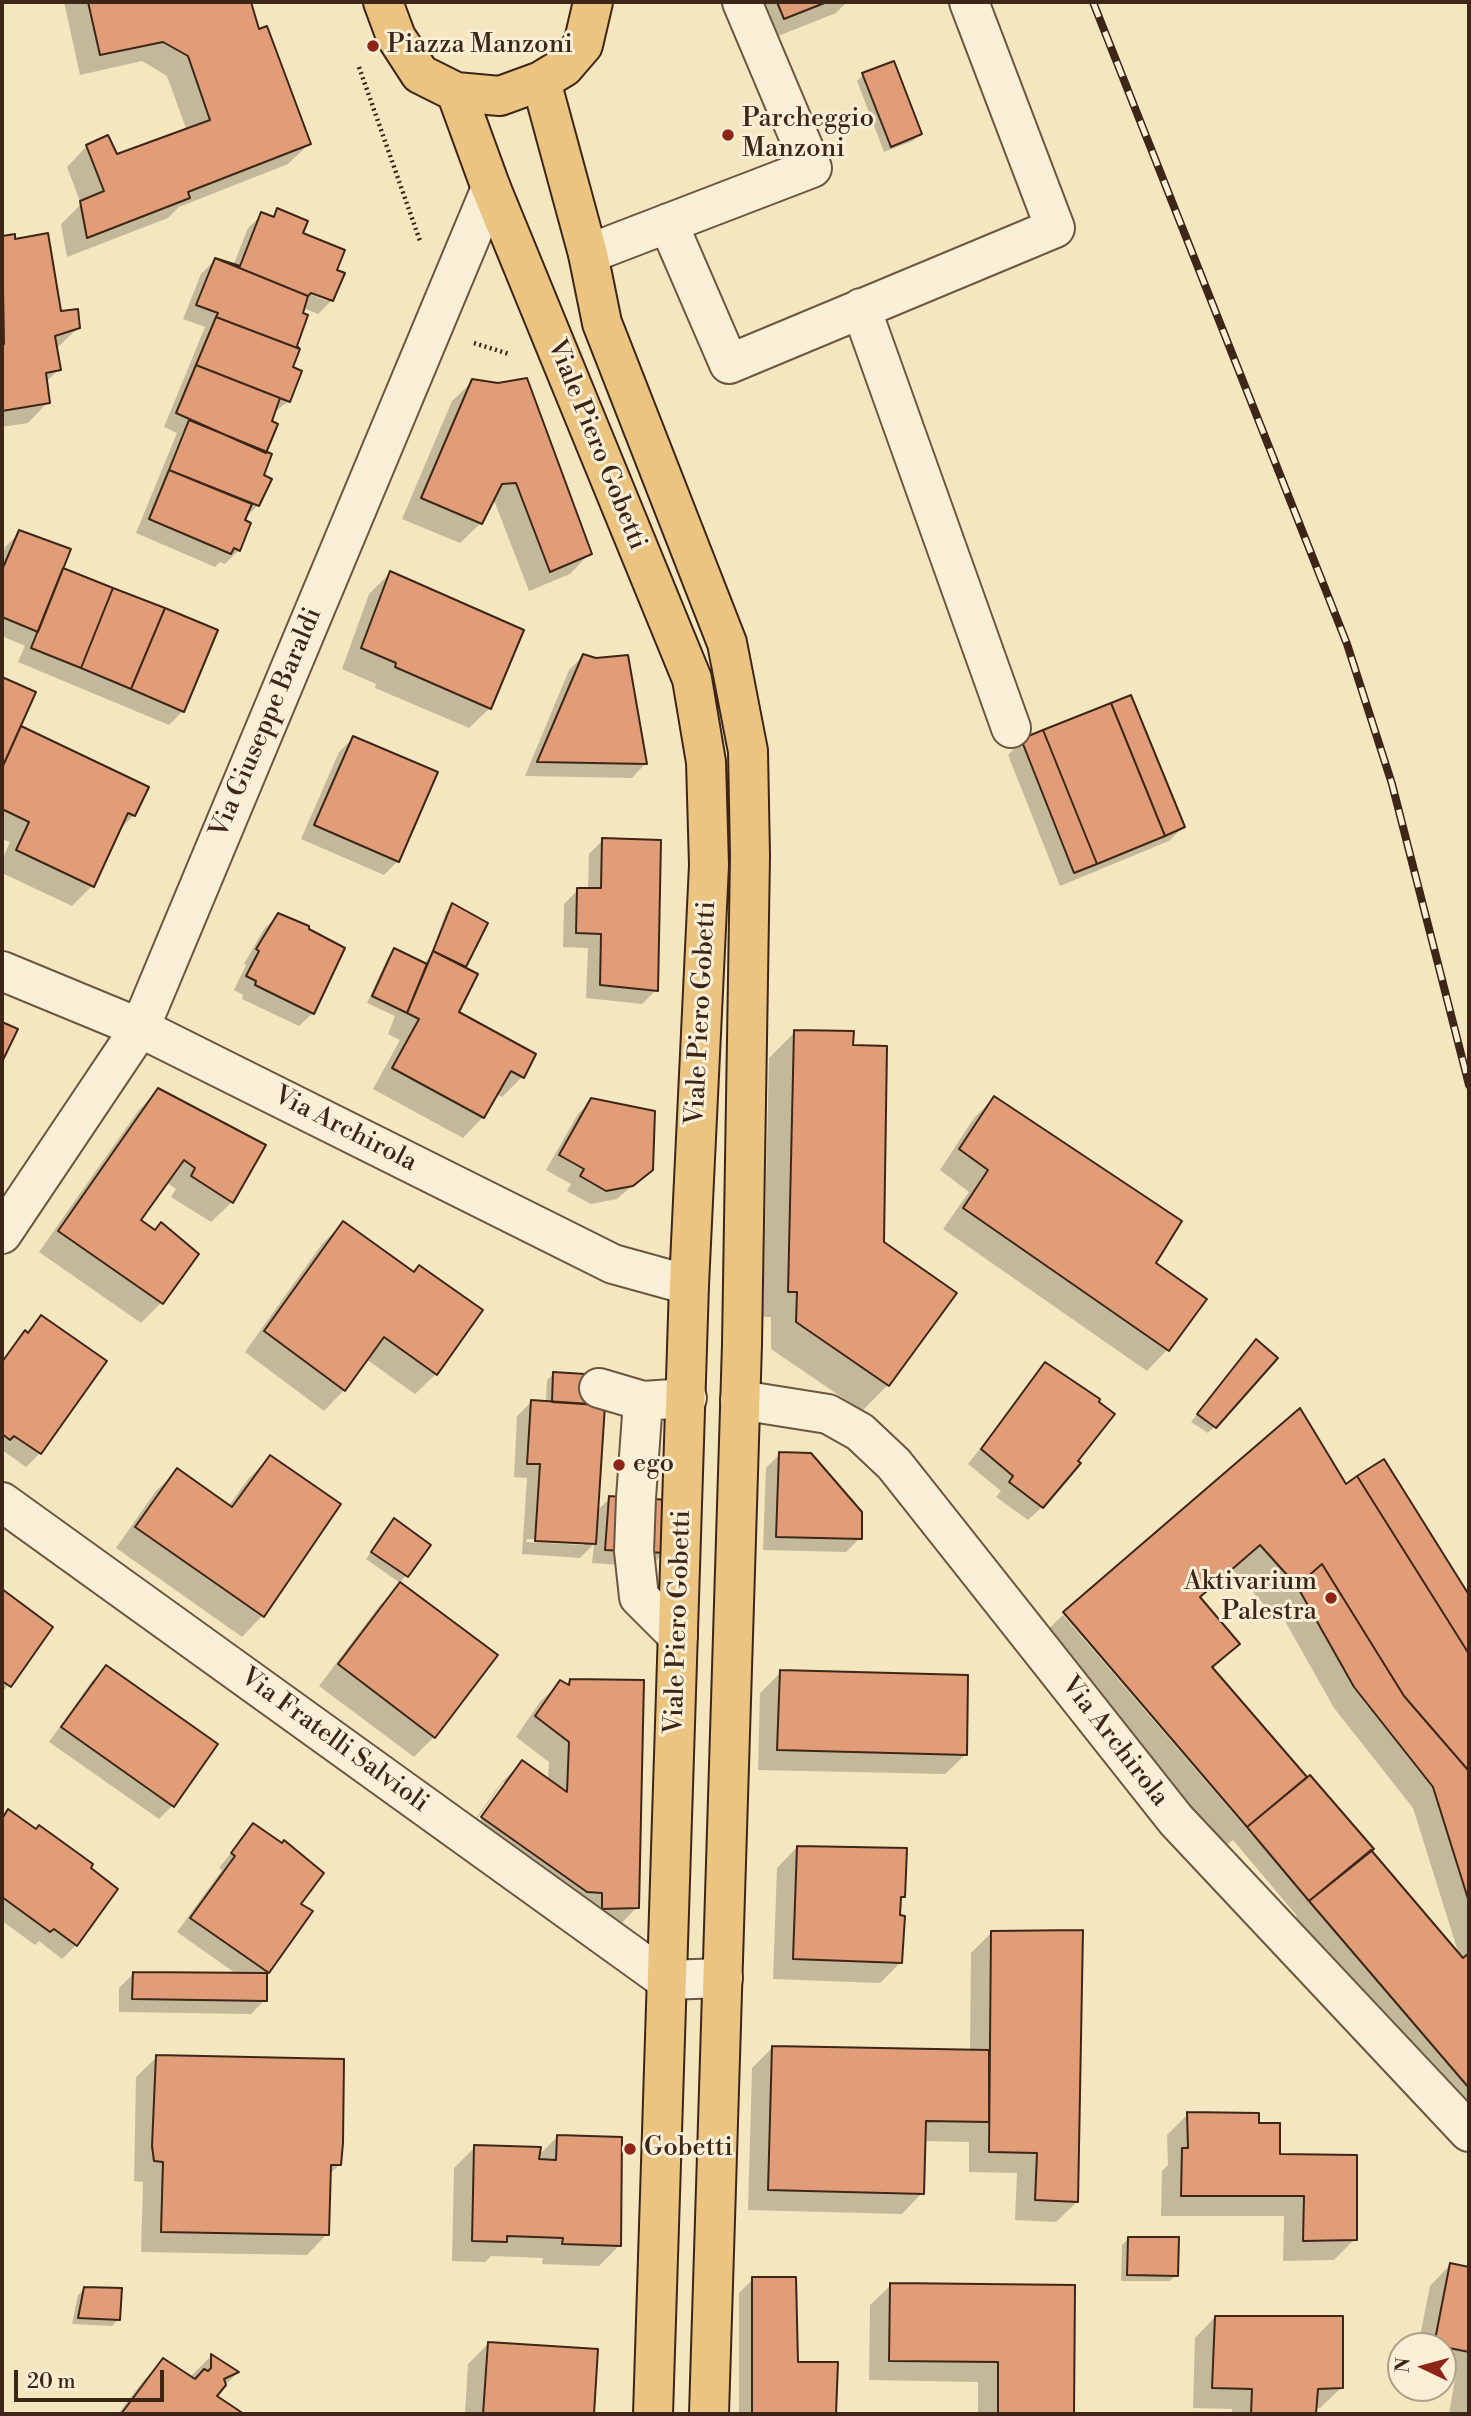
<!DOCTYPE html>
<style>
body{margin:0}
#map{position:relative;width:1471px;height:2416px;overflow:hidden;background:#f4e7c0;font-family:"Libre Bodoni",serif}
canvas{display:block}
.frame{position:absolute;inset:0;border:4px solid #3d2617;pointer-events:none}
.north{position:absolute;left:1387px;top:2332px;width:70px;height:70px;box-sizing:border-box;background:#f8efd6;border:2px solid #ad9f8a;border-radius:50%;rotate:275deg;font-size:19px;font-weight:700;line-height:28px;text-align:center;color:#3d2617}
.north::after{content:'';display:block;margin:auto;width:24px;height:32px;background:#8f2418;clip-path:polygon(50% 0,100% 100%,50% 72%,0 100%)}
.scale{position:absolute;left:14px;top:2370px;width:150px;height:32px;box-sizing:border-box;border:4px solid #3d2617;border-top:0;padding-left:9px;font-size:21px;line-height:24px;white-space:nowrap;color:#3d2617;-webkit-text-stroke:5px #f8efd6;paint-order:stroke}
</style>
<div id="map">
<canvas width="1471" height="2416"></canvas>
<div class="frame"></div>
<div class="north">N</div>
<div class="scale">20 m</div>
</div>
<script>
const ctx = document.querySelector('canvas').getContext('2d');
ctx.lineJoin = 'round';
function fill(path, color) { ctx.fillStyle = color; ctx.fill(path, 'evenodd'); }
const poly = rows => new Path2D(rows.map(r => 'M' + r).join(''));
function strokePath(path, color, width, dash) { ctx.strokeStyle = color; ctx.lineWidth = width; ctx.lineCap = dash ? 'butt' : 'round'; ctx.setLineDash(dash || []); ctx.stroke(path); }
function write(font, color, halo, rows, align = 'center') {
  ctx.font = font + ' "Libre Bodoni",serif'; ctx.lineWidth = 6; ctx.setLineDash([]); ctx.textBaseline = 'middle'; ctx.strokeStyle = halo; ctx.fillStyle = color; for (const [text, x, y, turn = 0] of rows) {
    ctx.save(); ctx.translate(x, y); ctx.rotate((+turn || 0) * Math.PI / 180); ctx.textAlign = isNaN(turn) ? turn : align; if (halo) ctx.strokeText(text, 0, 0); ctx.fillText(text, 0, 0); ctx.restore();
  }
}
const shadow = poly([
 [64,2,249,2,258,31,309,144,288,164,179,207,168,218,67,257,61,224,81,204,67,167,87,146,116,156,187,131,167,76,142,61,80,75],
 [741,2,847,2,836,13,758,44],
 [863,75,920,134,913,141,884,152,857,81],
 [277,211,334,271,332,300,318,314,303,308,291,368,289,401,273,413,258,505,242,521,239,550,225,564,220,562,215,567,136,533,177,433,164,427,205,327,183,319,201,274,215,260,233,266,248,228,262,215,270,218],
 [304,288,327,297,327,301,302,291],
 [13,236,59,313,78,328,56,349,59,369,46,382,48,402,28,423,2,427,2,237],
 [473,381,590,553,570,574,529,591,495,503,490,503,481,523,460,543,402,519,452,401],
 [20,532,61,569,183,711,169,725,18,662,25,646,2,636,2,555,6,546],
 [390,573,490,708,469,728,375,688,376,684,342,669,369,594],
 [583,656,645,764,632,778,525,776,569,670],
 [2,679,33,693,15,735,22,728,134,815,118,831,92,886,72,906,2,873,2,860,10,842,2,839],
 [353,738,398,861,384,875,301,839,339,752],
 [1022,741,1183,827,1169,841,1060,886,1008,755],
 [603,840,656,990,642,1004,586,998,588,948,563,947,564,904,578,890,588,890,589,854],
 [453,906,465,966,456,1013,522,1077,502,1097,496,1094,483,1117,463,1138,373,1089,400,1040,388,1034,395,1016,367,1003,388,957,394,951,423,964,430,957,446,912],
 [278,915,307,930,313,1013,299,1026,242,999,243,995,234,990,246,965,244,964,264,929],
 [795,1032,851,1046,882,1243,888,1385,862,1411,771,1349,771,1317,763,1317,769,1058],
 [158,1090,232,1202,211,1222,171,1197,176,1189,166,1182,138,1220,154,1231,161,1303,141,1323,39,1252,138,1111],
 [994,1098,1154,1263,1204,1300,1167,1350,1147,1371,943,1229,969,1192,940,1170,974,1118],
 [592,1100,651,1169,617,1199,591,1204,567,1191,571,1184,546,1170,578,1114],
 [343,1223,436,1374,415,1394,366,1359,344,1390,324,1411,245,1352,322,1244],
 [42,1317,40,1453,26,1467,2,1450,2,1360],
 [1249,1347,1215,1426,1208,1433,1191,1422],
 [1045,1365,1042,1507,1028,1520,996,1497,1001,1491,968,1464],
 [554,1374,596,1512,610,1498,664,1553,650,1567,592,1563,594,1544,580,1558,522,1554,527,1478,514,1477,517,1416,531,1402,546,1403,547,1380],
 [527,1539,584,1542,584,1545,526,1542],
 [780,1454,860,1538,846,1552,763,1550,766,1468],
 [270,1457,339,1504,262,1616,242,1637,116,1548,156,1491,177,1471,228,1507,249,1478],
 [1383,1461,1469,1598,1469,2144,1284,1929,1297,1916,1233,1840,1219,1851,1038,1639,1063,1615,1251,1834,1254,1832,1066,1612,1345,1486],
 [1233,1570,1270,1611,1276,1605,1334,1708,1413,1808,1460,1958,1369,1850,1295,1786,1212,1670,1238,1644,1199,1599],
 [388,1527,429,1545,400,1583,366,1559],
 [401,1584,434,1737,414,1757,319,1686,380,1605],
 [2,1592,50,1627,2,1693],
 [106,1667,172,1806,159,1819,49,1742,92,1681],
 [781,1672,966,1754,945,1774,758,1770,760,1693],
 [571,1680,637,1907,617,1928,462,1838,502,1782,522,1762,548,1780,549,1762,516,1737,540,1702,560,1682,566,1685],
 [503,1782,508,1782,477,1825,474,1823],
 [8,1812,76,1945,62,1959,39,1941,35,1945,2,1921,2,1818],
 [254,1825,299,1904,265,1974,265,2000,251,2014,119,2012,119,1988,133,1974,238,1975,177,1932,222,1870,219,1868],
 [797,1847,903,1896,899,1900,901,1962,880,1983,773,1979,777,1868],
 [992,1932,1077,2202,1056,2222,1015,2220,1017,2173,969,2172,969,2142,924,2141,922,2193,902,2214,748,2210,752,2068,773,2047,970,2052,971,1953],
 [157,2057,339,2165,329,2175,327,2234,307,2255,141,2252,143,2182,134,2181,136,2077],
 [1188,2114,1257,2125,1278,2156,1355,2239,1334,2260,1283,2261,1284,2216,1161,2216,1162,2171,1168,2165,1167,2135],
 [557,2137,620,2245,599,2266,542,2264,543,2258,491,2256,485,2262,452,2261,454,2168,475,2147,538,2156],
 [1129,2238,1176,2275,1170,2281,1121,2281,1122,2245],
 [1450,2265,1469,2268,1469,2414,1449,2414,1456,2373,1443,2371,1443,2346,1418,2346,1430,2286],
 [753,2279,796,2364,836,2364,834,2414,739,2414,739,2293],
 [891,2285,1074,2287,1072,2414,978,2414,978,2382,869,2380,870,2305],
 [85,2288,119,2319,112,2326,72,2324,78,2295],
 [1215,2317,1341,2388,1320,2408,1314,2408,1314,2414,1232,2414,1232,2409,1193,2408,1195,2338],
 [488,2344,596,2351,593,2414,465,2414,468,2364],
 [211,2356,237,2373,215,2396,240,2414,118,2414,143,2381,163,2360,190,2377]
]);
const building = poly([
 [88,2,251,2,259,29,267,26,311,144,188,192,190,198,87,238,80,201,104,191,86,145,108,135,117,154,210,120,188,56,163,42,100,55,88,2],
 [777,2,827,2,784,19,777,2],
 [894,61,922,134,891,147,862,73,894,61],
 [277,208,308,221,303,233,345,250,337,270,345,273,333,301,311,293,308,296,215,258,240,266,261,212,274,217,277,208],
 [48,233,61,311,78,309,80,328,55,336,61,370,46,373,50,403,2,411,2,345,4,344,2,236,15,234,15,239,48,233],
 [215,258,308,296,303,313,308,315,297,346,300,349,216,317,218,313,196,305,215,258],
 [216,317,300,349,293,367,302,371,290,402,196,365,216,317],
 [196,365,280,398,272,421,278,424,266,453,176,413,196,365],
 [527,378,592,554,550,572,516,483,502,484,482,524,421,498,472,379,498,383,527,378],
 [189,420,272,454,264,475,272,479,259,506,169,470,189,420],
 [169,470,252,504,245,520,251,523,240,551,234,548,231,554,149,519,169,470],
 [19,530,71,549,38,632,2,617,2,570,19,530],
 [63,568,113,588,81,668,31,648,63,568],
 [390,571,524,630,491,709,395,667,396,663,361,648,390,571],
 [113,588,165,608,131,689,81,668,113,588],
 [165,608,218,630,184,712,131,689,165,608],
 [583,654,596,658,628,655,647,764,537,762,583,654],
 [2,677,36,692,2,768,2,677],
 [1131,695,1185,827,1165,836,1111,703,1131,695],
 [1111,703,1165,836,1097,864,1043,730,1111,703],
 [21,726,149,787,135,816,128,813,94,887,16,850,29,822,2,809,2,768,21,726],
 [1043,730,1097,864,1074,873,1021,739,1043,730],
 [353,736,438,772,399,862,314,825,353,736],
 [602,838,661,840,658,991,600,985,601,934,576,933,577,888,601,888,602,838],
 [452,903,488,923,466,967,433,951,452,903],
 [278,913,309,926,309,929,345,948,314,1014,255,985,256,981,246,976,259,951,256,949,278,913],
 [394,948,427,964,407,1013,372,996,394,948],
 [433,951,478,974,459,1012,536,1054,524,1078,511,1071,484,1118,392,1068,419,1019,407,1013,433,951],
 [2,1022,18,1029,2,1062,2,1022],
 [794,1030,854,1031,853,1045,887,1046,884,1242,957,1293,889,1386,796,1322,797,1292,788,1292,794,1030],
 [158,1088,266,1145,233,1203,191,1176,195,1168,184,1160,141,1220,155,1230,161,1222,199,1254,163,1304,58,1231,158,1088],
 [994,1096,1182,1221,1156,1263,1207,1299,1169,1351,963,1208,988,1170,959,1149,994,1096],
 [591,1098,655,1111,653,1170,633,1186,606,1191,580,1176,584,1169,559,1155,591,1098],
 [343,1221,414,1272,419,1265,483,1310,437,1375,384,1337,345,1391,264,1331,343,1221],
 [41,1315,107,1361,41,1454,14,1436,10,1440,2,1434,2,1362,25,1330,28,1333,41,1315],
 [1256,1339,1278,1358,1216,1428,1197,1414,1256,1339],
 [1045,1362,1100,1399,1099,1402,1115,1414,1078,1461,1081,1463,1043,1508,1009,1482,1013,1476,981,1449,1045,1362],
 [553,1372,601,1375,598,1405,552,1402,553,1372],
 [531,1400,605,1405,596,1544,535,1541,540,1464,527,1464,531,1400],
 [1300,1408,1346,1484,1357,1476,1469,1654,1469,1777,1468,1770,1404,1696,1322,1564,1297,1586,1260,1545,1200,1597,1240,1644,1212,1667,1307,1777,1247,1827,1063,1612,1300,1408],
 [779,1452,811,1453,862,1512,862,1539,776,1537,779,1452],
 [270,1455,341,1504,264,1617,135,1527,177,1468,232,1507,270,1455],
 [1384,1459,1469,1595,1469,1654,1357,1476,1384,1459],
 [609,1496,669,1500,666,1553,605,1550,609,1496],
 [394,1518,431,1545,408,1577,371,1552,394,1518],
 [1322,1564,1404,1696,1468,1770,1469,1902,1433,1787,1354,1687,1297,1586,1322,1564],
 [400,1582,498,1655,435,1738,338,1664,400,1582],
 [2,1589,53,1627,11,1687,2,1681,2,1589],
 [106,1665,218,1744,174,1807,61,1727,106,1665],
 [780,1670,968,1675,967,1755,777,1750,780,1670],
 [570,1679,644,1680,639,1908,602,1909,602,1893,587,1892,481,1817,522,1760,567,1792,569,1742,535,1716,560,1680,569,1685,570,1679],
 [1310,1775,1374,1849,1309,1901,1247,1827,1310,1775],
 [8,1809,36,1829,39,1825,93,1864,91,1868,118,1889,77,1946,54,1929,50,1932,2,1897,2,1819,8,1809],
 [253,1823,282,1843,284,1840,324,1873,301,1904,313,1911,269,1973,190,1918,235,1856,231,1853,253,1823],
 [797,1846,907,1848,905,1897,901,1897,900,1915,905,1916,902,1963,793,1959,797,1846],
 [1371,1850,1463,1958,1469,1953,1469,2088,1309,1901,1371,1850],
 [1083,1930,1078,2202,1035,2200,1037,2153,989,2152,991,1931,1083,1930],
 [133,1972,267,1973,267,2001,132,1999,133,1972],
 [772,2046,989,2050,989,2122,926,2121,924,2194,768,2190,772,2046],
 [156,2055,344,2059,343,2143,341,2165,331,2165,329,2235,161,2232,163,2162,154,2161,152,2146,156,2055],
 [1187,2112,1259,2113,1259,2123,1280,2123,1280,2154,1357,2155,1357,2240,1303,2241,1304,2196,1181,2196,1182,2148,1188,2148,1187,2112],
 [557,2135,622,2137,621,2246,562,2244,563,2238,507,2236,507,2242,472,2241,474,2145,541,2147,539,2159,556,2160,557,2135],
 [1128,2237,1179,2237,1178,2276,1127,2275,1128,2237],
 [1450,2263,1469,2267,1469,2352,1434,2345,1450,2263],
 [752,2277,796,2277,798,2362,838,2362,836,2414,752,2414,752,2277],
 [890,2283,1075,2285,1074,2414,998,2414,998,2362,889,2361,890,2283],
 [84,2287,122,2288,120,2320,78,2318,84,2287],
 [1215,2316,1343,2316,1343,2388,1318,2389,1316,2414,1251,2414,1252,2389,1212,2388,1215,2316],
 [488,2342,598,2349,594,2414,483,2414,488,2342],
 [211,2354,239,2372,224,2379,226,2385,217,2396,244,2414,121,2414,163,2358,195,2379,204,2369,208,2371,211,2368,211,2354]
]);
const path = poly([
 [359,67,420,241],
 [474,343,509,354]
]);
const minor = poly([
 [668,223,729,364,1055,228,969,2],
 [588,254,812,168,742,2],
 [861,308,1011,728],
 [2,971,140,1028,613,1264,689,1285],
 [2,1234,140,1028,491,188],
 [599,1388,643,1401],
 [740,1400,828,1414,860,1432,894,1464,1176,1820,1469,2132],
 [2,1502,666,1980,723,1978],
 [678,1636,639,1597,634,1551,636,1498,643,1401,687,1398]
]);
const major = poly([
 [383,2,396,37,420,74,456,92,500,96,541,81,564,67,583,45,593,2],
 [541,81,588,254,602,323,727,643,748,751,750,856,742,1344,709,2414],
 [456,92,491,188,692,679,706,762,709,865,689,1285,653,2414]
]);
const rail = poly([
 [1093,2,1347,644,1392,784,1469,1085]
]);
const markers = [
 [373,46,7,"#8f2418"],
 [728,135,7,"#8f2418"],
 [619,1465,7,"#8f2418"],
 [1331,1598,7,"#8f2418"],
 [630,2149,7,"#8f2418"]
];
const poiNames = [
 ["Piazza Manzoni",387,46],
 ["Parcheggio",742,120],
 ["Manzoni",742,150],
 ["ego",633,1465],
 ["Aktivarium",1317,1583,"right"],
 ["Palestra",1317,1613,"right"],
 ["Gobetti",644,2149]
];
const streetNames = [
 ["Viale Piero Gobetti",596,445,68],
 ["Via Giuseppe Baraldi",267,723,-67],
 ["Viale Piero Gobetti",702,1013,-87],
 ["Via Archirola",345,1130,27],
 ["Viale Piero Gobetti",679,1622,-88],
 ["Via Fratelli Salvioli",334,1741,36],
 ["Via Archirola",1114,1742,52]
];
fill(shadow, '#0003');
fill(building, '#e19d78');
strokePath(building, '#3d2617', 2);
strokePath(minor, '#6b5641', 42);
strokePath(major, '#3d2617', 42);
strokePath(path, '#3d2617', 4.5, [2, 3.5]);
strokePath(minor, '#f8efd6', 38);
strokePath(major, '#eac480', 38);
strokePath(rail, '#3d2617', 8);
strokePath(rail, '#f8efd6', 5, [16]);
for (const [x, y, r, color] of markers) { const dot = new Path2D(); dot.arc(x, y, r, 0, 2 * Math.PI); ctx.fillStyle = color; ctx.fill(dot); strokePath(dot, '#f8efd6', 2.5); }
write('26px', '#3d2617', '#f8efd6', poiNames, 'left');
write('26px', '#3d2617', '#f8efd6', streetNames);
</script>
